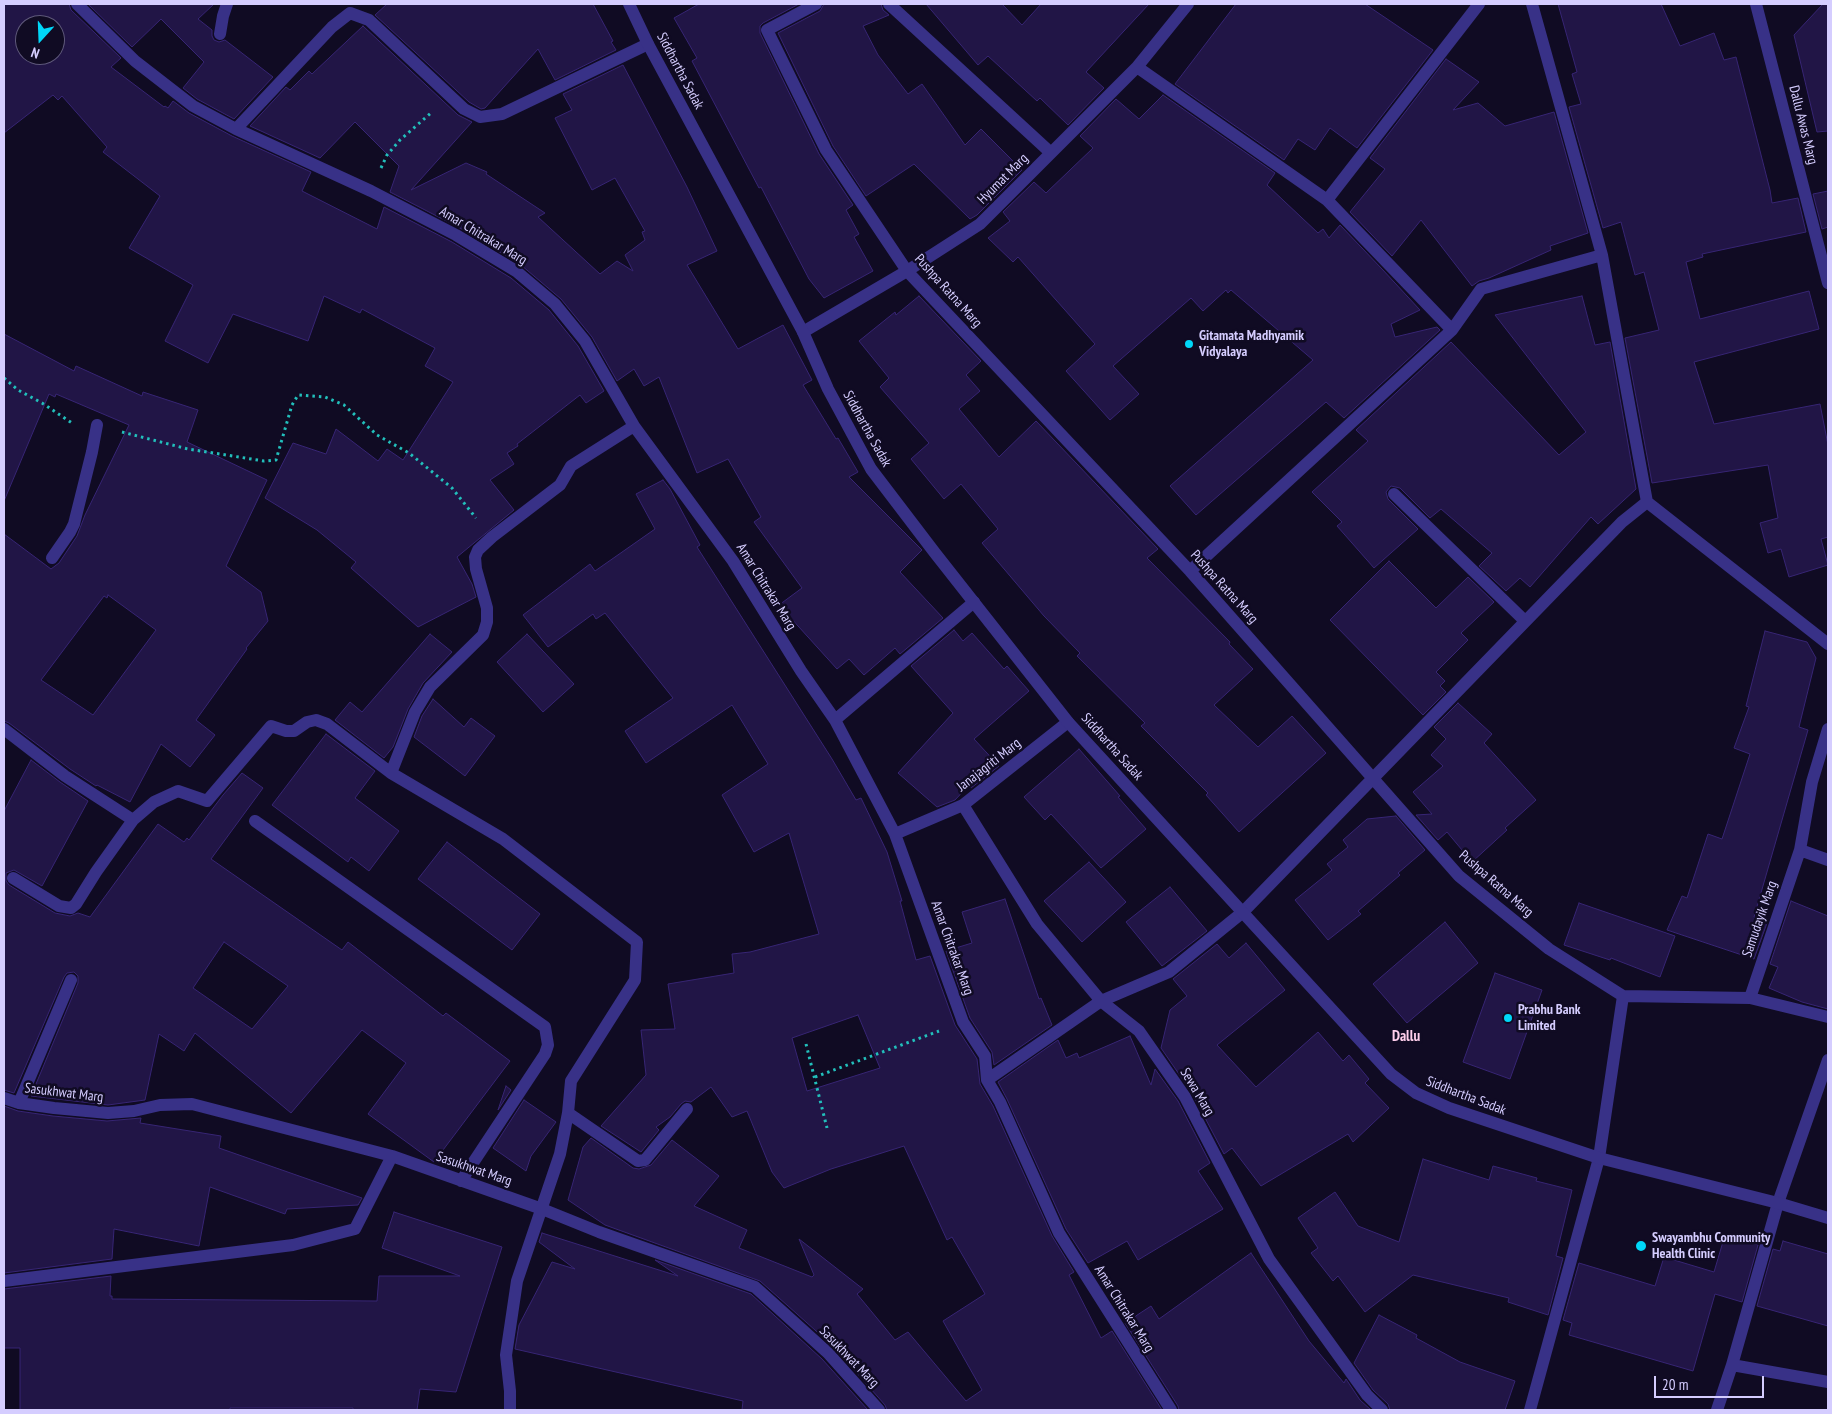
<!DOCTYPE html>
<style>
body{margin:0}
#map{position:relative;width:1832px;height:1414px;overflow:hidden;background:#100b23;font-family:"PT Sans Narrow",sans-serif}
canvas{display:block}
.frame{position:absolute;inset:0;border:5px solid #d5cdff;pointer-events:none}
.north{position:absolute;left:15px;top:15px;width:50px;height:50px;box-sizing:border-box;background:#100b23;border:1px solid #5f597b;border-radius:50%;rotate:200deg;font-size:14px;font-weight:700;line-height:20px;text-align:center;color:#d5cdff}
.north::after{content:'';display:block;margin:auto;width:18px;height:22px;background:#00d7f8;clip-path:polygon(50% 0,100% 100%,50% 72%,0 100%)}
.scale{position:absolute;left:1654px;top:1376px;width:110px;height:22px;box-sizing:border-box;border:2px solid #d5cdff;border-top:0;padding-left:6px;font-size:15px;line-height:18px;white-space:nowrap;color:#d5cdff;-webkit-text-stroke:4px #100b23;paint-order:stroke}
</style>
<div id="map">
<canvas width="1832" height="1414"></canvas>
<div class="frame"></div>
<div class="north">N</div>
<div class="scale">20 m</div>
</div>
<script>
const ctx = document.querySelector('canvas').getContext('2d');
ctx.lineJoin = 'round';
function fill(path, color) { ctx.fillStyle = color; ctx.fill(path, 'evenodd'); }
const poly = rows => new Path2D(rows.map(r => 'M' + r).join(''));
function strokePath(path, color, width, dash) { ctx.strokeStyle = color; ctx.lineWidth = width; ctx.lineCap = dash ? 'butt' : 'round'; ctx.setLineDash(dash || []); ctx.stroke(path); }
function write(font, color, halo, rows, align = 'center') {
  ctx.font = font + ' "PT Sans Narrow",sans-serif'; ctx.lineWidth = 5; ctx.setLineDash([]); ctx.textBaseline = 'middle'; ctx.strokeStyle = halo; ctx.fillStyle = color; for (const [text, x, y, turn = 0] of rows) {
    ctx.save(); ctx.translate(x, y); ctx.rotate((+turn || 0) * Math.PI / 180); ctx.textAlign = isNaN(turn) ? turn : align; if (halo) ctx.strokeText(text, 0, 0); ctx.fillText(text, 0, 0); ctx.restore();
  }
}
const building = poly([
 [4,4,69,4,71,10,121,58,111,67,164,107,165,106,168,108,173,101,189,113,232,136,311,172,302,191,377,229,384,207,452,242,511,278,549,310,578,346,604,391,586,403,580,395,517,444,518,446,507,453,514,464,490,480,514,510,457,557,472,584,476,597,418,627,351,568,356,562,317,530,265,498,293,443,326,454,336,429,378,461,387,449,403,460,453,382,425,366,435,348,362,309,360,313,324,296,308,341,233,314,208,363,165,341,193,285,129,248,160,196,103,152,107,147,62,96,58,100,53,95,4,133,4,4],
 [25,25,55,25,55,55,25,55,25,25],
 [88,4,214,4,198,19,212,30,212,36,214,40,219,42,225,40,273,77,234,119,197,99,183,88,204,62,161,19,132,47,88,4],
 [387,4,593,4,613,41,611,42,616,50,555,80,538,49,485,108,481,109,469,102,375,15,387,4],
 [699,4,799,4,763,23,760,26,760,33,819,154,853,205,846,210,859,234,854,237,873,271,824,298,809,279,761,187,759,188,692,61,697,58,674,18,699,4],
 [824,4,881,4,883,10,889,15,863,26,878,55,908,94,922,84,965,145,981,129,1022,170,977,215,970,219,914,164,866,196,833,146,778,33,820,11,824,4],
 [926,4,1002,4,1022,25,1041,4,1149,4,1086,72,1104,88,1068,125,1040,98,1037,101,988,56,978,65,926,4],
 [1236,4,1365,4,1433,50,1357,148,1330,128,1315,150,1298,139,1284,160,1175,84,1236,4],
 [1558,4,1661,4,1680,46,1714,33,1724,60,1736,57,1770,190,1772,203,1798,198,1806,232,1702,254,1703,257,1686,262,1700,319,1809,291,1819,329,1694,362,1714,424,1820,404,1828,445,1828,537,1821,539,1828,565,1789,577,1781,549,1768,553,1760,523,1778,518,1768,465,1652,483,1625,338,1659,330,1644,272,1635,275,1621,222,1603,228,1569,107,1581,104,1572,74,1577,72,1558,4],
 [1823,4,1828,4,1828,131,1817,132,1794,35,1823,4],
 [363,26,458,115,472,122,411,190,466,163,487,172,486,174,545,213,538,217,600,274,617,261,633,271,625,255,645,240,642,232,645,231,615,178,592,190,555,118,572,110,563,94,623,65,687,187,717,251,687,265,738,349,783,325,812,380,803,385,836,439,838,438,858,472,849,477,922,550,900,572,943,618,900,654,895,648,864,675,849,659,837,669,779,605,802,588,754,522,761,517,728,459,697,473,659,377,644,386,634,369,617,381,592,337,561,299,521,265,460,228,390,192,399,166,355,122,320,158,250,126,286,87,290,90,309,71,312,74,363,26],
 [1446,59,1479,82,1453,110,1478,103,1505,126,1554,112,1588,233,1550,246,1551,250,1489,278,1479,281,1472,286,1421,220,1392,256,1350,212,1385,169,1370,158,1446,59],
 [1163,95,1275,173,1267,185,1318,233,1323,229,1329,238,1340,225,1382,269,1420,310,1391,324,1395,337,1437,327,1440,330,1344,418,1326,402,1196,515,1170,486,1313,360,1231,290,1228,293,1226,290,1203,311,1191,298,1113,366,1139,394,1110,420,1066,371,1095,344,1018,257,1013,262,988,238,1010,221,1003,212,1034,182,1046,193,1093,148,1080,136,1116,99,1139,119,1163,95],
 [1828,191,1828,227,1822,229,1813,194,1828,191],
 [919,296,981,361,966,375,980,391,959,409,999,457,1036,421,1158,549,1147,558,1230,642,1229,644,1253,669,1214,705,1258,747,1292,716,1326,753,1239,832,1206,795,1208,793,1141,726,1145,723,1077,656,1080,653,1044,616,982,543,998,529,961,484,944,499,911,459,929,443,880,387,889,378,859,341,895,312,896,315,919,296],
 [1582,296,1595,345,1610,342,1636,489,1598,524,1591,517,1530,587,1520,578,1506,591,1479,566,1492,553,1441,509,1430,518,1400,488,1391,486,1386,492,1388,499,1418,529,1374,568,1337,526,1342,522,1312,492,1368,441,1356,430,1451,342,1559,455,1586,432,1495,315,1582,296],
 [4,334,74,371,76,366,142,396,143,392,198,410,187,442,267,480,226,566,261,592,268,621,246,648,247,649,196,720,215,735,190,767,161,744,130,802,97,785,96,786,70,769,9,723,4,721,4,534,51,569,59,563,77,536,85,515,129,425,56,394,55,397,49,394,4,501,4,334],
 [108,595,156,630,93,715,41,680,104,596,107,598,108,595],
 [663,480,670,489,700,545,697,547,832,759,856,800,861,798,887,852,902,901,900,901,916,960,930,956,955,1025,977,1059,980,1084,993,1106,1052,1236,1074,1272,1069,1275,1101,1338,1112,1331,1162,1410,887,1410,885,1405,834,1347,760,1281,605,1225,568,1200,583,1147,591,1138,633,1168,639,1169,651,1165,672,1140,719,1176,694,1206,747,1230,739,1248,812,1277,814,1275,799,1239,863,1289,857,1294,895,1340,908,1332,966,1401,982,1390,943,1321,985,1294,952,1237,947,1240,904,1146,831,1169,784,1188,772,1172,747,1111,732,1117,711,1087,691,1102,685,1101,681,1104,670,1117,656,1127,659,1130,641,1152,601,1126,646,1075,641,1030,675,1029,668,984,734,973,732,954,750,952,819,934,789,833,754,852,722,795,768,764,732,705,646,763,625,731,673,698,605,613,596,619,593,614,548,647,523,615,590,564,595,571,655,529,636,494,663,480],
 [858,1015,880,1068,807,1091,792,1038,858,1015],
 [1389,561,1436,608,1468,577,1494,602,1461,633,1468,640,1436,672,1445,681,1440,686,1446,692,1423,715,1330,620,1389,561],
 [954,630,963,641,972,633,1004,669,1007,666,1029,691,974,739,999,766,971,788,969,785,955,800,937,807,898,773,953,713,911,666,954,630],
 [1765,631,1807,642,1816,658,1799,727,1808,730,1754,917,1767,923,1754,959,1667,930,1682,896,1687,898,1708,834,1722,839,1750,754,1734,748,1749,707,1746,706,1765,631],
 [430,634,452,652,423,683,408,709,393,747,384,758,335,720,350,702,362,712,430,634],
 [527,634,574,684,543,712,497,662,527,634],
 [433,699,464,727,471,718,495,736,465,776,414,737,422,716,433,699],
 [1458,703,1492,734,1484,743,1536,800,1505,828,1507,830,1472,862,1447,832,1438,840,1416,815,1432,814,1413,792,1443,766,1431,755,1446,739,1434,727,1458,703],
 [326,734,375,771,355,798,399,831,369,871,351,857,348,862,272,805,326,734],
 [1079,749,1120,796,1118,797,1146,829,1101,868,1051,814,1045,820,1024,797,1079,749],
 [31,760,60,782,88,801,42,886,14,870,6,873,6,881,9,885,55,913,70,916,78,913,90,917,158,824,184,842,187,838,189,840,223,795,242,773,263,788,211,859,342,950,348,942,443,1016,446,1013,510,1061,434,1162,368,1114,406,1063,362,1030,291,1113,195,1033,184,1051,159,1034,145,1100,108,1105,31,1096,78,983,78,976,74,972,67,973,64,977,14,1093,4,1090,4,811,31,760],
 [224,942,288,986,252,1029,193,988,224,942],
 [1396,816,1425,850,1398,873,1400,875,1358,911,1361,914,1328,940,1295,900,1332,870,1327,864,1348,847,1343,840,1367,819,1396,816],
 [447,842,540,914,512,950,418,879,447,842],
 [1089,862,1126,902,1082,942,1044,901,1089,862],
 [1170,887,1207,931,1162,966,1126,922,1170,887],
 [1005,899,1039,999,1041,998,1052,1025,994,1065,992,1052,970,1018,946,951,972,943,962,912,1005,899],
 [1791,901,1828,916,1828,1009,1802,1002,1769,988,1778,967,1770,964,1791,901],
 [1579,903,1675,936,1660,977,1611,958,1610,960,1564,945,1579,903],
 [1445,922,1478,963,1407,1023,1373,984,1445,922],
 [1246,943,1285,990,1217,1045,1256,1087,1318,1032,1343,1061,1349,1055,1369,1079,1365,1083,1389,1108,1353,1142,1348,1134,1261,1186,1232,1148,1224,1154,1192,1093,1161,1048,1170,1010,1187,996,1173,979,1217,944,1229,958,1246,943],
 [1495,973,1542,990,1510,1079,1463,1062,1495,973],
 [1130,1036,1151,1085,1155,1069,1178,1101,1210,1163,1198,1171,1223,1209,1138,1260,1127,1241,1088,1263,1066,1229,1007,1099,998,1082,1058,1040,1066,1058,1077,1053,1079,1058,1130,1036],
 [506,1086,511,1090,498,1110,506,1086],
 [524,1100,556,1122,531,1156,526,1171,493,1148,524,1100],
 [4,1106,18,1111,53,1116,107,1121,141,1118,140,1123,221,1136,219,1148,362,1198,358,1205,287,1209,285,1214,210,1187,199,1246,114,1229,112,1259,4,1273,4,1106],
 [1423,1159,1489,1180,1493,1166,1537,1178,1536,1181,1572,1190,1556,1256,1563,1258,1548,1315,1508,1302,1509,1298,1413,1275,1365,1312,1338,1276,1333,1281,1311,1253,1318,1248,1298,1218,1335,1192,1358,1226,1399,1242,1423,1159],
 [394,1212,502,1247,456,1392,420,1389,417,1410,353,1410,353,1408,230,1408,230,1410,20,1410,20,1348,4,1348,4,1289,111,1276,110,1296,112,1296,112,1299,377,1301,379,1276,460,1276,382,1248,394,1212],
 [542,1233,678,1276,655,1260,751,1294,822,1359,868,1410,742,1410,743,1401,515,1349,519,1325,552,1262,575,1269,539,1242,542,1233],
 [1725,1235,1758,1245,1742,1302,1715,1294,1693,1371,1569,1335,1572,1323,1563,1320,1579,1263,1655,1286,1664,1257,1714,1272,1725,1235],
 [1783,1241,1828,1254,1828,1326,1757,1306,1773,1249,1780,1251,1783,1241],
 [1251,1253,1309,1341,1344,1383,1346,1379,1360,1400,1371,1410,1179,1410,1178,1406,1125,1323,1151,1306,1159,1319,1251,1253],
 [1379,1315,1417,1335,1416,1338,1460,1362,1515,1381,1505,1410,1390,1410,1388,1404,1373,1390,1354,1363,1379,1315]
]);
const path = poly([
 [381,168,387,155,400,140,432,112],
 [4,378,18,390,42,403,72,423],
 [122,432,188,449,264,461,276,460,292,405,298,395,325,397,344,405,377,435,409,453,452,488,476,518],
 [806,1044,827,1128],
 [815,1077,939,1031]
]);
const minor = poly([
 [77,4,135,61,193,106,236,129,371,191,456,235,516,271,555,304,585,341,634,426,733,561,801,671,835,720,895,834,963,1022,985,1056,987,1080,1000,1102,1059,1233,1171,1410],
 [816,4,767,30,826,150,907,271,1190,571,1459,876,1549,949,1623,996,1750,998,1828,1017],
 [889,4,1051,153],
 [1532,4,1602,255,1647,502,1828,644],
 [1756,4,1828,283],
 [220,34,223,16,227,4],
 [1137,67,1327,200,1452,330],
 [236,129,332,27,350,13,369,20,464,109,480,117,502,114,648,44],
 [1327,200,1479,4],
 [803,332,907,271,980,224,1137,67,1188,4],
 [1394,494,1525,621],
 [52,558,70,532,74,524,92,452,97,425],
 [1190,571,1452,330,1481,289,1602,255],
 [835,720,974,602],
 [4,729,65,776,133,820,154,802,178,791,207,801,271,726,286,731,294,731,307,722,316,720,327,724,391,773,503,839,637,942,635,980,571,1081,568,1113,638,1161,645,1160,687,1109],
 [391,773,415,712,430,687,483,635,487,622,487,608,476,569,475,557,478,550,492,537,560,485,571,466,634,426],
 [963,805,1037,924,1101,1001,1139,1031,1185,1097,1269,1259,1367,1395,1382,1410],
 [255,821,545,1027,548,1045,545,1054,461,1181],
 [895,834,963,805,1068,722],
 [1800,850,1828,860],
 [13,878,59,906,71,908,76,904,96,872,133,820],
 [1750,998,1800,850,1812,782,1828,729],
 [987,1080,1101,1001,1169,972,1243,912,1622,522,1647,502],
 [4,1098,19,1103,54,1108,108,1113,134,1111,160,1105,192,1104,392,1156,542,1209,599,1232,755,1287,828,1353,879,1410],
 [19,1103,71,980],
 [4,1281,293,1245,355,1229,392,1156],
 [1732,1365,1828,1382],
 [510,1410,510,1391,506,1355,517,1281,560,1154,568,1113],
 [1530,1410,1599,1158,1623,996],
 [1717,1410,1732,1365,1778,1203,1828,1060]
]);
const tertiary = poly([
 [629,4,648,44,803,332,828,389,871,469,935,553,1068,722,1391,1074,1416,1093,1449,1108,1599,1158,1778,1203,1828,1218]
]);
const markers = [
 [1189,344,5,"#00d7f8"],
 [1508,1018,5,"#00d7f8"],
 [1641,1246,6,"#00d7f8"]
];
const streetNames = [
 ["Siddhartha Sadak",680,71,62],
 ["Dallu Awas Marg",1803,125,76],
 ["Hyumat Marg",1003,179,-45],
 ["Amar Chitrakar Marg",483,236,31],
 ["Pushpa Ratna Marg",948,291,48],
 ["Siddhartha Sadak",867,429,61],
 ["Amar Chitrakar Marg",766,587,58],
 ["Pushpa Ratna Marg",1224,587,48],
 ["Siddhartha Sadak",1112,747,48],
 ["Janajagriti Marg",989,765,-38],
 ["Pushpa Ratna Marg",1496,884,41],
 ["Samudayik Marg",1760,919,-71],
 ["Amar Chitrakar Marg",952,948,70],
 ["Sewa Marg",1197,1092,59],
 ["Sasukhwat Marg",64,1093,7],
 ["Siddhartha Sadak",1466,1096,21],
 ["Sasukhwat Marg",474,1169,19],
 ["Amar Chitrakar Marg",1124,1309,58],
 ["Sasukhwat Marg",849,1357,46]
];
const poiNames = [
 ["Gitamata Madhyamik",1199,336],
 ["Vidyalaya",1199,352],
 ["Prabhu Bank",1518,1010],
 ["Limited",1518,1026],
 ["Swayambhu Community",1652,1238],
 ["Health Clinic",1652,1254]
];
const neighbourhoodNames = [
 ["Dallu",1406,1037]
];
fill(building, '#211546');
strokePath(building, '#372574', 1);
strokePath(path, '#22bfbb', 3, [2.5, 4]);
strokePath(minor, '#383187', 12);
strokePath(tertiary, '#383187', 12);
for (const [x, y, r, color] of markers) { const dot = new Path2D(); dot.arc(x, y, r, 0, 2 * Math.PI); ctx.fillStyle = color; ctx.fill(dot); strokePath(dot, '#100b23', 2); }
write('14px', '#d5cdff', '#100b23', streetNames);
write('bold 14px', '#d5cdff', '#100b23', poiNames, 'left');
write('bold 15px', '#ffcfec', '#100b23', neighbourhoodNames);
</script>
